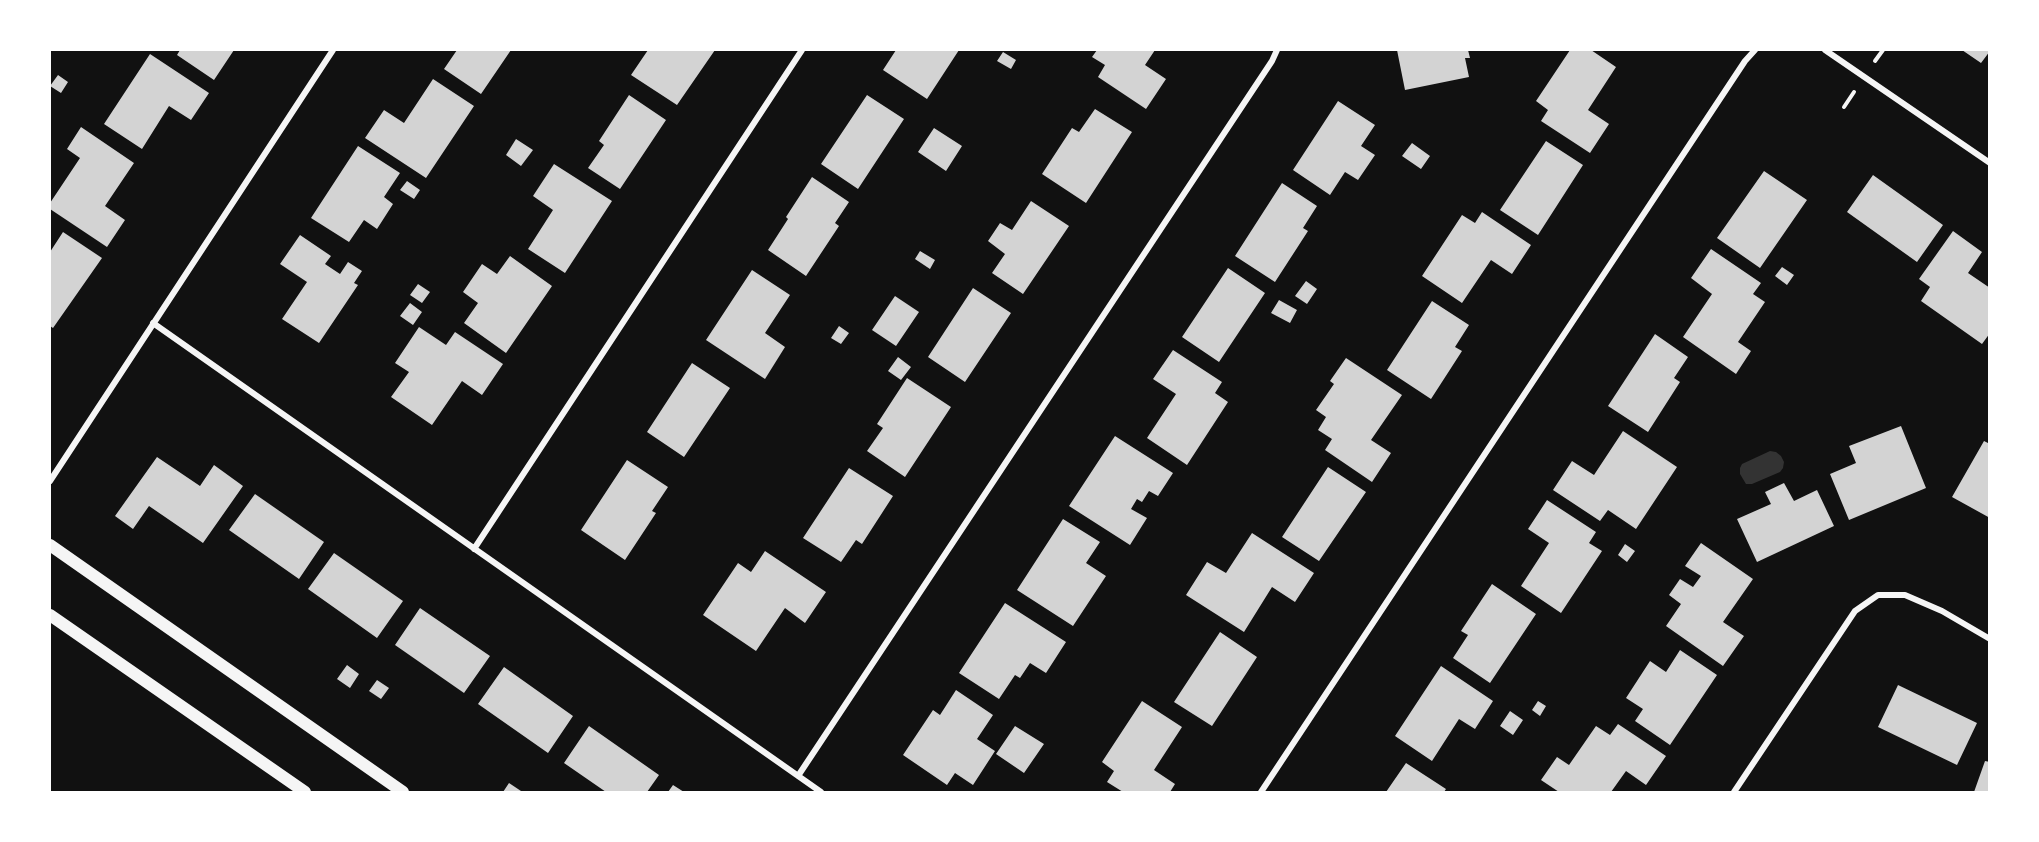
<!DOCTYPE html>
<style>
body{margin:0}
#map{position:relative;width:2039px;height:842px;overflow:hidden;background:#111;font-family:"PT Sans",sans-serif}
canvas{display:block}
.frame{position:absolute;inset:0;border:51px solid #fff;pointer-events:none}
</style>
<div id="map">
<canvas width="2039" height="842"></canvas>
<div class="frame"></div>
</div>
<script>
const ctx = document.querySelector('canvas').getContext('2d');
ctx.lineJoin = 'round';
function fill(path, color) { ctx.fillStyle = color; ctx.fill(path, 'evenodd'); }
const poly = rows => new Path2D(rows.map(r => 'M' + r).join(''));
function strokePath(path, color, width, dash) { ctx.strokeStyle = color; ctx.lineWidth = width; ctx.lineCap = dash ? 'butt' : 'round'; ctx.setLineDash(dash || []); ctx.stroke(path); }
const water = poly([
 [1770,451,1776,452,1781,456,1784,462,1783,468,1780,472,1752,484,1746,484,1740,474,1740,468,1742,464]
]);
const building = poly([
 [180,50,234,50,214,80,177,55],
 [457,50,511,50,481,94,444,69],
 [648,50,715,50,677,105,631,75],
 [896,50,959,50,927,99,883,70],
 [1097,50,1155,50,1145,65,1166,79,1146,109,1098,77,1105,65,1092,57],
 [1397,50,1468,50,1470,58,1465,58,1469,77,1405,90],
 [1570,50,1591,50,1616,67,1588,110,1609,124,1590,153,1541,121,1548,110,1536,101],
 [1962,50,1990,50,1990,51,1981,63],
 [1003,52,1016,60,1011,69,997,61],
 [150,54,209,93,191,120,169,106,142,149,104,124],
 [58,75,68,82,61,93,50,86],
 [433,79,474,106,426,178,365,138,384,110,404,123],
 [629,95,666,120,620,189,588,168,604,145,599,141],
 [867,95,904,119,858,189,821,164],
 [1338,101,1375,125,1361,146,1375,155,1358,180,1345,172,1330,195,1293,170],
 [1095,109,1132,132,1086,203,1042,174,1072,128,1079,132],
 [81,127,134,163,105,206,125,220,107,247,50,209,50,203,80,158,67,149],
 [934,128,962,146,946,171,918,152],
 [516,139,533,150,521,166,506,155],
 [1546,141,1583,165,1538,235,1500,210],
 [1412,143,1430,156,1421,169,1402,156],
 [358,146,400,173,384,197,393,204,377,229,364,220,349,242,311,218],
 [554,164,612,201,565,273,528,249,553,210,533,196],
 [1764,171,1807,200,1760,268,1717,238],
 [1873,175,1943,225,1917,262,1847,212],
 [812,177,849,202,835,223,839,226,806,276,768,250,788,219,786,217],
 [407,181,420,190,414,199,400,190],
 [1282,183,1317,206,1303,228,1308,231,1275,282,1235,256],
 [1031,201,1069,226,1023,294,992,273,1005,254,988,241,1000,223,1012,230],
 [1482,212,1531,245,1512,274,1491,260,1462,303,1422,276,1462,215,1475,223],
 [1953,231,1982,252,1968,273,1990,288,1990,333,1982,344,1921,301,1930,287,1919,279],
 [63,232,102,258,53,328,50,326,50,252],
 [300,235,331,256,325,264,340,274,348,262,362,271,354,283,358,285,319,343,282,319,307,282,280,264],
 [1711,249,1761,283,1753,294,1765,302,1738,342,1751,351,1736,374,1683,337,1712,294,1691,278],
 [920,251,935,260,930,269,915,259],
 [510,256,552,286,506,353,464,323,478,303,463,292,482,264,497,274],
 [1782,267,1794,275,1787,285,1775,276],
 [1228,268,1265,293,1219,362,1182,337],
 [752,270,790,295,765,333,785,347,765,379,706,340],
 [1306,281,1317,289,1307,304,1295,296],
 [418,284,430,292,422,303,410,295],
 [973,288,1011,313,965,382,928,357],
 [895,296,919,312,896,346,872,330],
 [1279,300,1297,310,1290,323,1271,313],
 [1432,301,1469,325,1455,347,1462,351,1431,399,1387,370],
 [410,303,422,312,413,325,400,316],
 [839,326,849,333,841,344,831,338],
 [419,327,446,345,455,332,503,364,482,395,462,381,432,425,391,397,409,372,395,363],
 [1655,334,1688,357,1674,378,1680,382,1648,432,1608,406],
 [1173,350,1222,382,1215,393,1228,402,1187,465,1147,438,1176,394,1153,379],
 [898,357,911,367,901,380,888,371],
 [1346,358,1402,395,1371,440,1391,453,1372,482,1325,450,1332,439,1318,430,1326,417,1316,410,1334,384,1330,381],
 [692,363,730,388,684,457,647,432],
 [907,378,951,407,905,477,867,451,883,428,877,424],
 [1901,426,1926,488,1849,520,1830,474,1856,463,1849,446],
 [1623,431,1677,467,1636,529,1608,510,1600,521,1553,490,1572,461,1594,475],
 [1115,436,1173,473,1158,496,1149,491,1142,502,1137,499,1131,509,1147,518,1130,545,1069,506],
 [1984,441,1990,444,1990,518,1952,497],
 [157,457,200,486,214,465,243,486,203,543,149,506,133,529,115,516],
 [627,460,668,487,652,511,656,513,625,560,581,530],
 [1328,467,1366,492,1319,561,1282,537],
 [849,468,893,496,862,544,856,540,841,562,803,538],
 [1784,483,1794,501,1817,490,1834,526,1757,562,1737,519,1771,504,1765,492],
 [255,494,324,542,299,579,229,530],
 [1547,500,1596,532,1589,543,1602,551,1561,613,1521,586,1549,543,1528,529],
 [1063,519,1100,542,1086,563,1106,576,1073,626,1017,590],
 [1252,533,1314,573,1295,602,1272,587,1244,632,1186,595,1207,562,1226,573],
 [1701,543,1753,579,1723,622,1744,636,1723,666,1666,626,1681,604,1669,595,1680,579,1693,587,1701,576,1685,566],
 [1625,544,1635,551,1627,562,1618,555],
 [765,551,826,592,805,623,785,608,756,651,703,615,738,563,751,572],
 [334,553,403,601,377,638,308,589],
 [1492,584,1536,614,1490,683,1453,658,1468,635,1461,631],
 [1005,603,1066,642,1046,673,1030,663,1020,678,1015,675,999,699,959,673],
 [420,608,490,656,464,693,395,645],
 [1220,632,1257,657,1212,726,1174,702],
 [1680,650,1717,675,1670,745,1635,721,1643,709,1626,698,1650,661,1666,672],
 [347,665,359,674,350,688,337,679],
 [1441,666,1493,701,1475,729,1459,719,1432,761,1395,736],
 [504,667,573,716,548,753,478,704],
 [377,680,389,688,381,699,369,691],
 [1898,685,1977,723,1957,765,1878,727],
 [956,690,993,715,977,739,995,751,973,785,955,773,947,785,903,755,933,710,940,715],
 [1142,701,1182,727,1154,770,1175,784,1170,792,1123,792,1107,782,1114,771,1102,762],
 [1538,701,1546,706,1540,716,1532,710],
 [1510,711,1523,720,1513,735,1500,726],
 [1618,724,1666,756,1646,785,1626,771,1611,792,1559,792,1541,780,1557,757,1569,765,1596,726,1610,735],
 [589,726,659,775,647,792,606,792,564,763],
 [1015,726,1044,744,1024,773,996,754],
 [1985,761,1990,762,1990,792,1974,792],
 [1406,763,1446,789,1444,792,1386,792],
 [509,783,521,791,519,792,503,792],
 [673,785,684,792,668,792]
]);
const path = poly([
 [1875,61,1883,50],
 [1844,107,1854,92]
]);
const minor = poly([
 [1825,50,1990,163],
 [153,323,821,792],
 [50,481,333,50],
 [474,549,802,50],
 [798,776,1272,61,1277,50],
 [1261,792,1745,61,1755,50],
 [1734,792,1855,611,1878,595,1905,595,1942,611,1990,639]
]);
const secondary = poly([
 [50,545,403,792],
 [50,615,305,792]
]);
fill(water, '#333');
fill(building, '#d3d3d3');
strokePath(path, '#f5f5f5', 4);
strokePath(minor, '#f5f5f5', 6);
strokePath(secondary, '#f5f5f5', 12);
</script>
